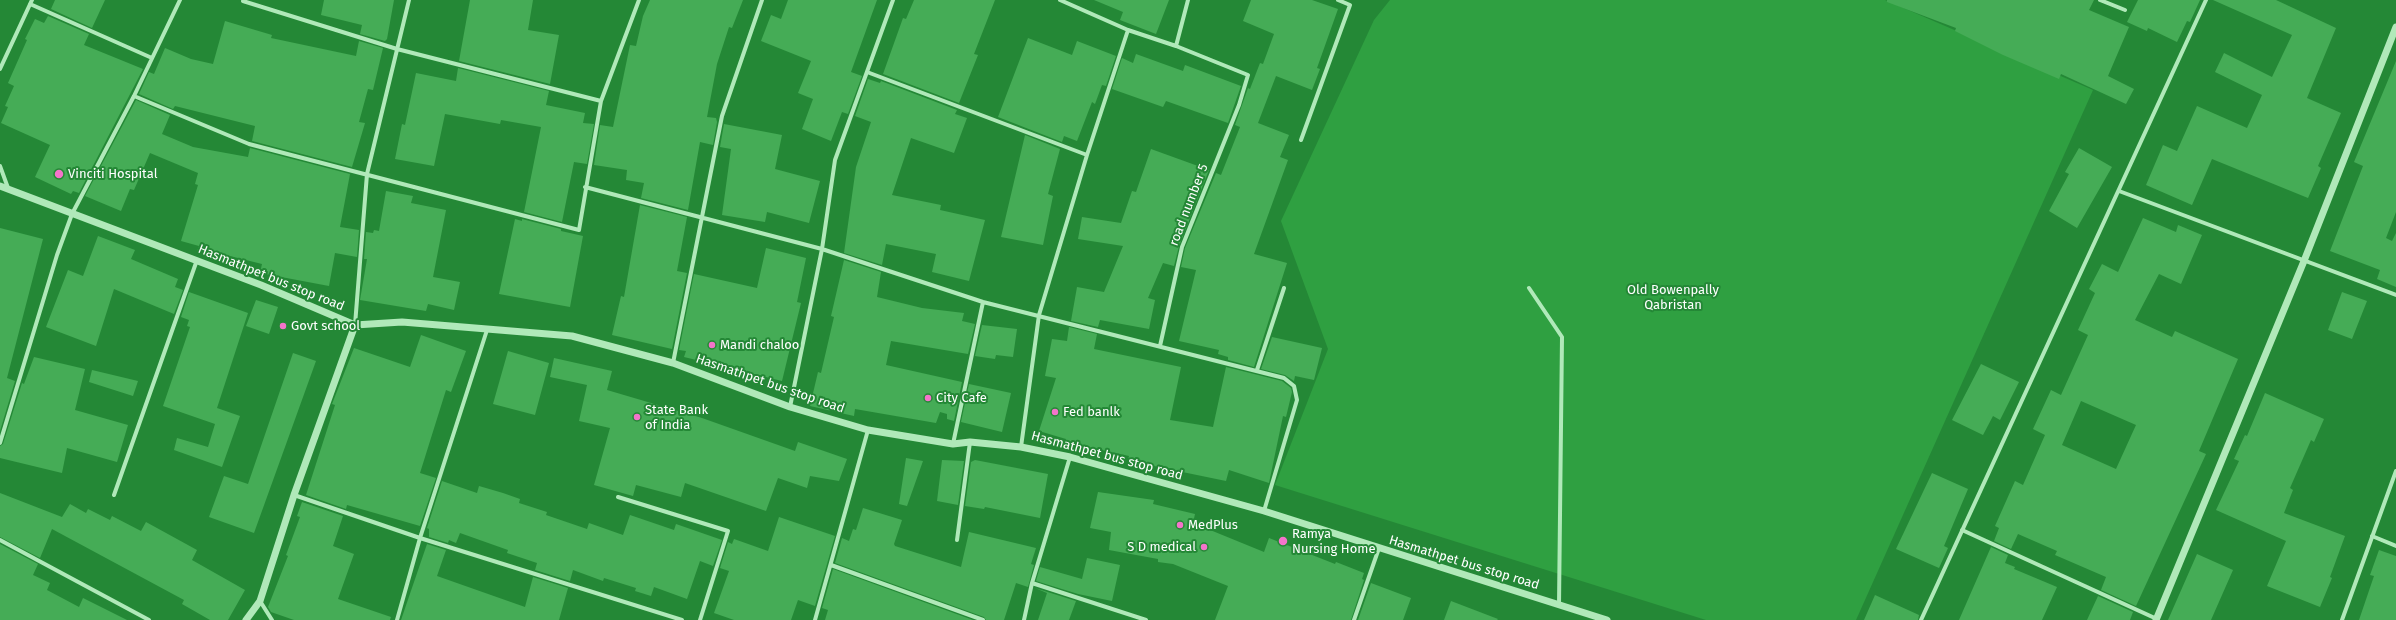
<!DOCTYPE html>
<style>
body{margin:0}
canvas{display:block;background:#248836}
</style>
<canvas width="2396" height="620"></canvas>
<script>
const ctx = document.querySelector('canvas').getContext('2d');
ctx.lineJoin = 'round';
function fill(path, color) { ctx.fillStyle = color; ctx.fill(path, 'evenodd'); }
const poly = rows => new Path2D(rows.map(r => 'M' + r).join(''));
function strokePath(path, color, width, dash) { ctx.strokeStyle = color; ctx.lineWidth = width; ctx.lineCap = dash ? 'butt' : 'round'; ctx.setLineDash(dash || []); ctx.stroke(path); }
function write(font, color, halo, rows, align = 'center') {
  ctx.font = font + ' "Fira Sans",sans-serif'; ctx.lineWidth = 4; ctx.setLineDash([]); ctx.textBaseline = 'middle'; ctx.strokeStyle = halo; ctx.fillStyle = color; for (const [text, x, y, turn = 0] of rows) {
    ctx.save(); ctx.translate(x, y); ctx.rotate((+turn || 0) * Math.PI / 180); ctx.textAlign = isNaN(turn) ? turn : align; if (halo) ctx.strokeText(text, 0, 0); ctx.fillText(text, 0, 0); ctx.restore();
  }
}
const green = poly([
 [1390,0,1885,0,2093,90,1856,620,1706,620,1275,485,1328,349,1281,221,1374,20]
]);
const building = poly([
 [55,0,105,0,92,28,51,9],
 [324,0,394,0,387,39,385,41,360,34,362,25,321,15],
 [470,0,533,0,528,30,559,35,550,84,459,61],
 [650,0,743,0,732,28,729,27,717,64,707,117,716,118,717,122,713,145,700,142,688,210,641,198,644,183,626,180,627,170,594,165,600,125,613,127,630,45,636,46,643,16],
 [788,0,877,0,851,72,862,76,848,114,842,112,831,141,802,129,813,99,798,93,811,61,761,41,771,15,781,19],
 [914,0,995,0,974,54,978,55,959,103,883,74,903,18,906,19],
 [1094,0,1169,0,1156,34,1120,20,1123,12],
 [1251,0,1312,0,1338,9,1317,68,1320,69,1312,90,1276,76,1258,123,1289,135,1280,157,1288,160,1254,254,1287,263,1254,367,1228,360,1228,357,1218,354,1219,350,1179,341,1196,270,1181,267,1185,248,1216,173,1221,175,1240,127,1235,125,1248,88,1250,89,1260,63,1263,64,1274,34,1243,21],
 [1887,0,2094,0,2089,10,2129,27,2108,76,2134,89,2126,104,2061,74,2059,79,2003,55,1955,31,1956,28,1887,2],
 [2138,0,2200,0,2190,22,2187,21,2177,42,2148,28,2147,31,2127,22],
 [2213,0,2276,0,2336,28,2307,98,2341,113,2318,166,2321,168,2308,198,2212,159,2192,205,2146,185,2163,145,2177,151,2197,106,2247,128,2262,95,2215,72,2224,53,2272,77,2292,35],
 [48,16,89,34,84,45,143,69,79,193,73,191,71,194,35,177,50,145,1,123,8,107,5,106,14,86,8,83,27,40,25,39,35,19,44,23],
 [225,21,272,35,271,38,356,56,359,41,383,48,373,90,368,89,359,122,365,123,352,167,252,141,255,126,175,106,173,109,139,94,149,72,154,74,165,48,191,59,213,64],
 [1028,38,1072,55,1077,41,1116,56,1106,86,1102,85,1095,104,1092,102,1077,141,1064,136,1062,142,998,117],
 [1136,54,1183,71,1185,65,1241,86,1228,123,1166,101,1163,107,1112,89,1122,58,1133,63],
 [2396,61,2396,212,2386,238,2392,241,2396,233,2396,287,2377,279,2380,270,2330,251,2363,166,2354,162],
 [458,68,549,91,546,105,585,113,583,123,594,124,587,164,574,162,562,222,524,212,541,127,501,120,500,124,445,114,434,166,395,159,402,124,405,125,416,73,456,81],
 [868,79,880,83,881,81,957,110,955,114,967,118,954,153,911,138,892,195,941,205,940,210,985,220,969,281,932,272,936,254,886,244,882,265,844,253,856,167,871,122,855,116],
 [136,100,170,115,162,134,193,147,248,157,250,148,350,174,340,227,359,230,357,257,335,253,329,286,260,273,262,264,226,255,225,258,197,251,199,246,181,241,198,185,195,184,198,173,150,153,134,190,130,189,121,211,85,196],
 [724,124,782,135,775,169,820,181,809,223,767,212,765,222,722,215,731,149,720,147],
 [1025,135,1060,149,1048,194,1053,196,1043,245,1001,237],
 [2079,148,2112,167,2077,228,2049,211,2069,174,2065,172],
 [1151,149,1209,170,1179,246,1174,266,1163,263,1148,298,1155,300,1149,329,1100,320,1098,327,1071,321,1077,287,1104,292,1123,246,1078,239,1082,217,1121,223,1132,191,1136,192],
 [386,191,413,196,411,203,446,210,433,277,460,282,454,310,428,304,426,311,360,300,367,259,364,259,366,232,373,233,374,230,379,231],
 [640,205,687,217,677,271,687,273,672,349,612,335,621,296,624,297],
 [2143,218,2176,232,2178,225,2202,235,2181,284,2159,274,2135,320,2172,337,2175,331,2238,359,2199,451,2206,454,2136,606,2101,590,2106,577,2055,555,2057,551,2018,534,2011,549,1994,541,1999,528,1995,526,2015,481,2023,485,2045,435,2033,429,2051,390,2061,395,2088,335,2078,330,2095,293,2089,289,2102,264,2118,272],
 [2081,401,2136,425,2116,469,2062,445],
 [515,219,522,221,522,219,561,229,561,231,583,236,570,307,499,294],
 [0,228,43,239,7,378,15,381,0,431],
 [98,236,135,250,131,259,178,279,175,287,183,290,174,314,114,289,96,346,46,327,68,270,83,276],
 [766,248,806,258,797,302,801,303,782,381,684,357,686,351,679,350,694,274,757,288],
 [844,260,881,272,877,297,922,308,964,313,962,321,975,324,968,354,891,341,886,365,962,382,954,421,947,419,947,414,940,412,936,423,855,409,854,416,810,406,818,372,821,373,834,317,831,316],
 [189,292,248,313,217,408,240,416,222,467,174,450,177,438,208,447,215,424,163,406,190,327,187,326,189,320,181,317],
 [2342,292,2367,301,2352,339,2328,330],
 [256,300,278,307,269,334,246,326],
 [982,325,1017,329,1013,357,996,355,995,359,975,356],
 [1069,327,1097,334,1094,349,1181,367,1170,420,1213,427,1226,367,1282,381,1291,388,1292,392,1286,417,1283,416,1269,483,1229,470,1226,481,1163,468,1128,460,1129,456,1065,442,1066,439,1039,431,1056,378,1045,376,1052,339,1067,341],
 [421,335,466,351,451,392,446,390,420,473,436,478,420,526,347,505,346,509,306,495,335,405,332,404,354,348,410,367],
 [1272,337,1322,348,1314,380,1295,376,1294,381,1285,375,1261,369],
 [508,351,549,363,535,415,493,404],
 [293,353,316,361,254,533,209,517,224,476,248,484],
 [34,357,85,369,75,410,128,425,117,462,67,448,62,473,0,458,0,446,3,444,22,383,24,384],
 [554,358,612,371,607,390,702,418,795,451,798,442,847,459,839,481,810,476,807,488,778,478,766,511,685,483,681,497,636,485,633,496,594,485,610,428,579,421,587,385,550,377],
 [1981,364,2019,382,2000,420,1993,416,1983,435,1952,420],
 [92,370,138,381,133,396,89,382],
 [969,384,1011,393,1002,432,961,422],
 [2265,393,2324,419,2314,442,2311,440,2290,488,2293,490,2284,513,2345,536,2330,577,2332,578,2320,607,2267,586,2286,541,2216,510,2239,461,2234,459,2245,435,2247,436],
 [906,458,923,461,907,506,899,504],
 [942,460,964,461,958,505,937,501],
 [975,460,1048,474,1040,518,985,507,984,509,965,506,971,462],
 [1932,473,1968,489,1944,546,1948,548,1939,568,1896,549],
 [442,481,477,493,479,486,503,493,520,499,519,503,547,512,546,515,587,529,589,523,623,535,630,515,674,530,676,524,722,540,713,566,700,561,687,599,654,587,651,596,635,591,636,588,604,578,603,581,573,570,570,581,535,570,537,563,507,553,508,550,460,533,456,543,449,540,448,543,429,537,429,529,427,528],
 [1098,492,1154,500,1153,504,1195,514,1193,523,1264,552,1269,538,1335,564,1336,562,1364,573,1362,579,1364,580,1351,620,1215,620,1228,586,1173,564,1158,562,1158,559,1109,550,1111,532,1090,528],
 [0,493,62,517,70,504,86,513,88,509,110,520,112,516,141,531,146,522,197,550,192,560,245,590,228,620,210,620,182,604,184,600,52,529,40,558,0,537],
 [302,502,343,516,333,546,354,554,338,599,391,617,390,620,294,620,271,612,268,607,288,556,286,555,300,517,297,516],
 [863,508,902,520,894,544,895,546,961,567,969,532,1036,548,1031,564,1034,565,1028,587,1016,583,1004,620,986,620,984,617,835,563,842,538,849,541,853,529,856,530],
 [779,517,835,536,815,606,798,600,791,620,734,620,714,613,729,571,720,568,728,542,732,544,734,539,768,551],
 [0,544,38,564,33,575,50,583,47,590,79,607,83,598,127,620,0,620],
 [427,544,446,550,437,576,525,607,533,577,568,588,559,620,401,620],
 [1991,547,2008,555,2005,563,2015,567,2014,569,2057,587,2042,620,1959,620],
 [2379,550,2396,556,2396,620,2359,620,2374,576,2370,575],
 [2197,554,2233,570,2211,620,2168,620],
 [1087,558,1120,565,1112,601,1078,594,1036,581,1040,567,1082,579],
 [833,569,973,620,825,620,828,610,822,608],
 [1371,583,1411,598,1403,620,1358,620],
 [1035,588,1076,601,1069,620,1038,620,1047,593],
 [1875,595,1919,615,1918,620,1864,620],
 [2098,596,2133,612,2130,620,2087,620],
 [1451,601,1498,619,1497,620,1444,620]
]);
const minor = poly([
 [1060,0,1128,30,1176,46,1248,75,1239,105,1182,247,1160,346],
 [2100,0,2125,10],
 [243,1,397,49,601,101],
 [30,4,152,58],
 [1176,46,1188,0],
 [0,69,32,0],
 [867,72,1087,155],
 [134,96,249,144,579,230,601,101,639,0],
 [1301,140,1350,5,1338,0],
 [0,166,8,188],
 [585,187,822,249,983,302,1284,378,1294,386,1297,400,1264,511],
 [2119,191,2396,295],
 [1529,288,1562,337,1559,605],
 [355,325,367,174,409,0],
 [673,363,722,116,762,0],
 [1257,370,1284,288],
 [790,407,822,249,835,160,893,0],
 [0,443,57,255,72,214,134,96,180,0],
 [953,444,983,302],
 [1021,447,1039,315,1087,155,1128,30],
 [114,495,197,260],
 [294,495,420,538,682,620],
 [618,497,728,531,700,620],
 [1962,530,2157,619],
 [2372,536,2396,546],
 [0,540,149,620],
 [957,540,970,442],
 [831,565,983,620],
 [1032,583,1146,620],
 [260,601,272,620],
 [397,620,420,538,487,330],
 [815,620,868,430],
 [1024,620,1032,583,1070,457],
 [1354,620,1379,548],
 [1921,620,2206,0],
 [2342,620,2396,471]
]);
const tertiary = poly([
 [0,186,261,285,355,325,402,322,572,336,673,363,790,407,868,430,953,444,970,442,1021,447,1070,457,1264,511,1607,620],
 [246,620,260,601,294,495,355,325],
 [2156,620,2304,261,2396,27]
]);
const markers = [
 [59,174,5,"#f474ca"],
 [283,326,4,"#f474ca"],
 [712,345,4,"#f474ca"],
 [928,398,4,"#f474ca"],
 [1055,412,4,"#f474ca"],
 [637,417,4,"#f474ca"],
 [1180,525,4,"#f474ca"],
 [1283,541,5,"#f474ca"],
 [1204,547,4,"#f474ca"]
];
const poiNames = [
 ["Vinciti Hospital",68,174],
 ["Govt school",291,326],
 ["Mandi chaloo",720,345],
 ["City Cafe",936,398],
 ["State Bank",645,410],
 ["of India",645,425],
 ["Fed banlk",1063,412],
 ["MedPlus",1188,525],
 ["Ramya",1292,534],
 ["Nursing Home",1292,549],
 ["S D medical",1196,547,"right"]
];
const streetNames = [
 ["road number 5",1189,205,-69],
 ["Hasmathpet bus stop road",271,278,22],
 ["Hasmathpet bus stop road",770,384,19],
 ["Hasmathpet bus stop road",1107,456,15],
 ["Hasmathpet bus stop road",1464,563,17]
];
const parkNames = [
 ["Old Bowenpally",1673,290],
 ["Qabristan",1673,305]
];
fill(green, '#2fa041');
fill(building, '#45ac56');
strokePath(minor, '#b0e9b9', 4);
strokePath(tertiary, '#b0e9b9', 7);
for (const [x, y, r, color] of markers) { const dot = new Path2D(); dot.arc(x, y, r, 0, 2 * Math.PI); ctx.fillStyle = color; ctx.fill(dot); strokePath(dot, '#248836', 1.5); }
write('13px', '#fff', '#248836', poiNames, 'left');
write('13px', '#fff', '#248836', streetNames);
write('13px', '#fff', '#248836', parkNames);
</script>
